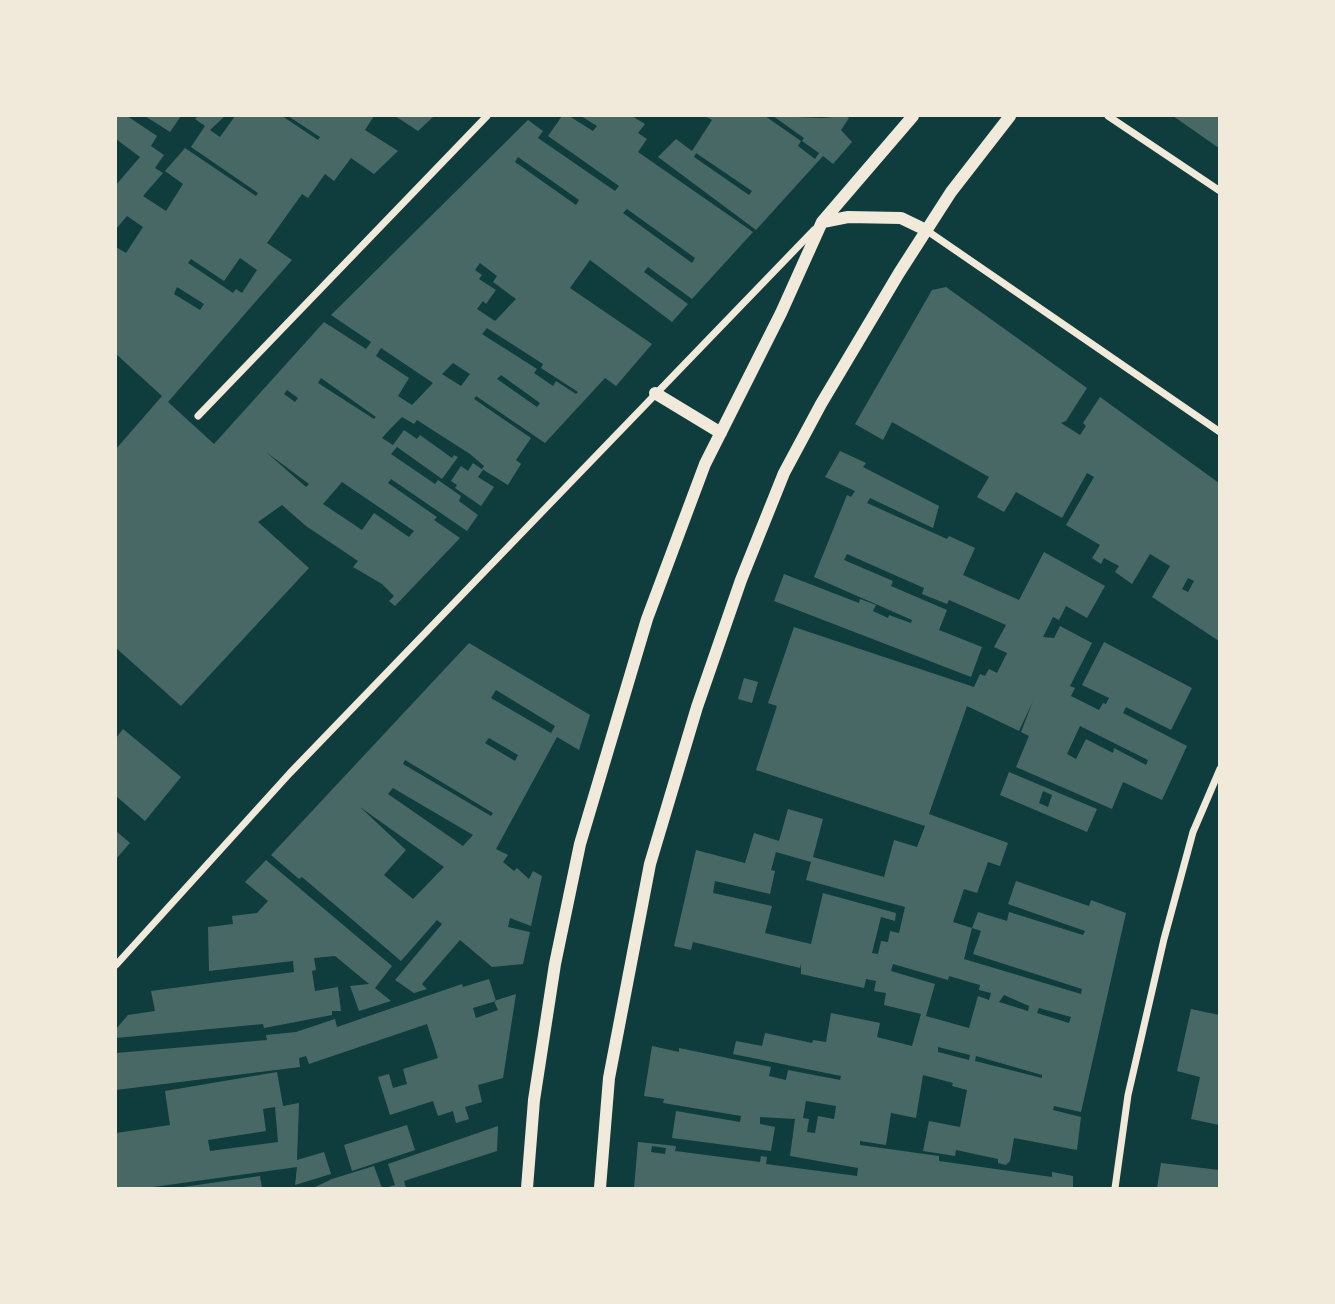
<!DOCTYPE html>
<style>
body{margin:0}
#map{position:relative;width:1335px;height:1304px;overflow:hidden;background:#0f3d3e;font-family:Commissioner,sans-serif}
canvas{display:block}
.frame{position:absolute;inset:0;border:117px solid #f1e9da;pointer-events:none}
</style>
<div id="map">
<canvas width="1335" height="1304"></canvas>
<div class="frame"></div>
</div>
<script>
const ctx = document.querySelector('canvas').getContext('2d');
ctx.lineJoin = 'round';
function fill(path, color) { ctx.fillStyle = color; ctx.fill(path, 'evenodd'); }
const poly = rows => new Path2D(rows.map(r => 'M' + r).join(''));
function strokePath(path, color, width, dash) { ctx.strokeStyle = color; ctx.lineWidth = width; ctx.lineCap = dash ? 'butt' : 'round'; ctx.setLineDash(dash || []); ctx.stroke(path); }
const building = poly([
 [116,116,127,116,157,136,151,146,164,155,155,168,163,173,143,196,166,211,183,184,165,171,185,148,256,196,258,193,191,147,205,126,195,119,198,116,225,116,210,130,220,137,235,116,282,116,318,140,320,137,288,116,374,116,365,130,398,151,374,174,351,158,334,181,325,174,308,198,302,194,267,243,292,260,168,402,214,444,324,322,366,349,371,342,331,315,528,120,543,131,538,138,615,191,619,186,548,136,562,116,569,116,593,131,597,126,581,116,632,116,645,124,638,133,647,139,638,152,753,232,692,299,648,267,644,272,688,304,672,322,590,260,570,288,652,344,616,386,605,378,545,443,476,396,474,399,531,438,516,460,521,464,508,485,482,469,484,466,470,454,417,420,414,424,402,417,391,428,382,438,393,445,404,430,417,439,420,435,452,458,454,455,458,457,442,479,397,447,391,454,435,484,438,480,461,496,459,501,478,515,467,531,391,479,388,483,437,517,434,520,460,538,395,606,389,601,394,596,382,584,353,567,358,561,306,526,282,505,258,522,309,568,181,706,116,648,116,449,162,396,116,354,116,247,126,253,143,227,127,216,116,229,116,185,140,157,116,139],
 [518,157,579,200,576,205,515,162],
 [627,209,695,258,692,263,623,213],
 [240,258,257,270,242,293,236,289,233,293,188,263,191,259,224,281],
 [480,263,497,276,493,282,516,299,495,321,477,309,483,301,486,304,496,290,479,279,482,275,475,270],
 [177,287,204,304,200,310,174,294],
 [487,328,543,364,541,368,578,392,576,394,556,381,553,386,534,373,537,369,482,334],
 [381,348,433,383,412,405,398,396,409,378,376,356],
 [453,363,470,374,461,386,442,374],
 [501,375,540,403,537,407,497,379],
 [321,378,376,417,374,419,318,383],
 [287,390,298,398,295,402,284,394],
 [266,452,309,484,306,487],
 [342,482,414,531,409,537,374,513,362,530,323,504],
 [145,116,181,116,170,132],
 [395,116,434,116,418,131],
 [705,116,765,116,801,141,798,146,815,159,819,153,802,141,804,138,773,116,822,118,845,116,849,118,841,130,852,142,833,164,823,156,756,230,658,157,676,139,692,151,712,120],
 [696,153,752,191,749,195,694,157],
 [1173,116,1219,116,1219,148,1216,146],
 [946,287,1087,388,1066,421,1061,423,1080,435,1086,426,1083,423,1100,397,1219,483,1219,641,1152,597,1170,566,1150,554,1132,584,1115,572,1119,566,1104,558,1101,564,1092,558,1100,545,1066,525,1094,477,1087,473,1062,518,1016,492,1004,512,977,497,989,477,892,422,883,440,855,424,932,290],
 [1188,578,1194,581,1188,592,1182,589],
 [840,451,866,463,863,467,939,506,933,528,870,498,867,503,947,539,949,536,975,548,963,575,1019,600,1044,552,1105,586,1087,618,1066,606,1059,620,1053,617,1043,637,1054,638,1060,626,1092,643,1070,686,1075,688,1071,696,1099,710,1103,703,1106,704,1109,698,1082,685,1104,642,1192,688,1171,730,1126,707,1123,713,1187,746,1162,800,1123,782,1112,809,1016,767,1029,736,1021,732,1033,701,1019,731,967,706,929,814,1008,843,1000,866,988,862,977,893,964,889,953,922,972,928,978,912,1007,921,1009,912,1083,935,1085,931,1008,904,1016,881,1089,906,1091,900,1126,913,1081,1112,1054,1106,1053,1110,1081,1117,1077,1150,1014,1138,1010,1161,1006,1165,998,1163,998,1159,956,1150,955,1156,923,1151,929,1121,960,1127,967,1090,952,1086,953,1083,923,1075,916,1118,891,1113,886,1145,860,1141,860,1145,939,1156,939,1161,1052,1177,1052,1172,1073,1176,1073,1188,634,1188,638,1142,676,1146,675,1151,760,1162,761,1156,767,1157,766,1164,857,1176,858,1168,790,1156,795,1119,760,1117,760,1124,775,1127,771,1151,672,1138,676,1111,740,1122,741,1116,663,1103,664,1099,644,1096,652,1046,679,1052,679,1048,771,1067,769,1076,786,1080,788,1070,840,1080,841,1076,733,1054,736,1041,762,1046,765,1033,812,1043,813,1040,826,1042,831,1013,880,1023,877,1037,912,1046,921,1014,884,1005,886,993,874,991,876,981,866,979,864,988,801,974,801,964,800,968,693,942,691,950,674,946,696,850,745,863,754,833,779,841,788,809,823,819,813,857,884,877,894,840,917,847,925,826,756,770,777,706,768,703,794,627,974,687,980,674,985,676,989,669,997,673,1007,653,994,647,1006,625,949,600,947,604,922,594,924,588,847,554,844,560,893,581,891,586,947,610,939,630,982,647,971,677,774,601,784,574,859,603,860,599,876,605,873,611,888,618,889,615,911,623,912,620,814,577,847,495,851,497,855,491,825,477],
 [1080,726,1148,760,1146,765,1114,748,1113,753,1086,739,1076,759,1067,754],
 [776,852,811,862,806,880,905,907,899,933,890,931,888,942,881,941,878,954,872,953,881,917,895,921,896,913,823,893,811,944,765,933,772,906,713,893,715,881,770,894,775,871,771,870],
 [972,928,981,931,973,954,1082,989,1081,994,964,959],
 [893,964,948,980,949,976,980,985,979,990,991,993,989,1000,978,996,969,1028,926,1016,935,984,891,971],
 [1004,995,1029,1006,1028,1011,999,1002],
 [1039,1008,1071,1017,1069,1023,1037,1013],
 [938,1047,970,1055,969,1060,938,1052],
 [976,1056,1042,1075,1042,1078,975,1061],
 [806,1101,836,1106,834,1119,818,1116,815,1133,807,1132,809,1119,803,1118],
 [652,1146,666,1148,665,1154,651,1152],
 [473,463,483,470,478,477,494,487,481,506,455,488,457,485,451,481,461,466,468,471],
 [469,643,590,715,579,750,557,737,496,849,508,855,503,862,514,871,517,868,529,879,533,871,542,876,531,926,510,918,508,927,530,932,523,964,492,967,460,940,422,984,427,989,414,993,395,980,442,924,437,920,401,961,302,877,299,879,271,855],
 [496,690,555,726,551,733,491,698],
 [489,738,518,755,515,761,485,743],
 [405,760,493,813,491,816,403,764],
 [393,788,473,835,463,846,388,794],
 [360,807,444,867,413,899,384,875,406,850],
 [744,678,758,682,752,703,738,699],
 [123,729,181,777,145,821,116,796,116,738],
 [1009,772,1097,809,1087,832,1000,795],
 [1043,791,1052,795,1048,807,1039,803],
 [116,831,130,843,116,859],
 [266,860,392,966,375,988,391,1001,359,1011,350,986,369,984,335,956,314,958,316,970,312,971,315,991,338,987,341,1011,332,1011,332,1015,264,1028,263,1024,116,1038,116,1029,128,1015,155,1011,151,991,294,972,293,961,209,971,208,927,233,924,232,916,257,913,268,901,245,882],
 [489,979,496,1001,473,1008,476,1018,498,1010,494,1001,516,994,503,1078,478,1085,482,1102,465,1107,469,1119,456,1123,453,1111,438,1116,433,1101,390,1115,378,1077,389,1074,393,1088,407,1084,403,1069,438,1058,427,1024,309,1064,306,1056,299,1058,300,1067,116,1090,116,1053,267,1040,266,1035,296,1032,335,1019,337,1027,462,984,463,987],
 [1191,1009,1219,1015,1219,1125,1191,1119,1200,1077,1177,1071],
 [277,1072,283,1106,299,1103,297,1160,324,1152,331,1174,295,1185,297,1167,146,1188,116,1188,116,1133,170,1125,165,1091],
 [275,1107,278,1142,210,1151,208,1140,266,1131,263,1109],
 [407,1125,415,1150,352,1171,344,1145],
 [498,1126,497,1151,404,1181,406,1188,385,1188,395,1185,388,1164],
 [1161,1163,1219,1170,1219,1188,1157,1188],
 [374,1166,382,1188,313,1188,332,1179],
 [260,1176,262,1188,184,1188,183,1187]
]);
const minor = poly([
 [1108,116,1220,191],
 [926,230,1220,432],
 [198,416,487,116],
 [116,965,290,773,814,230],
 [1115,1188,1128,1095,1164,939,1193,832,1220,769]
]);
const tertiary = poly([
 [823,222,848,217,901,218,926,230],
 [655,393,721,433],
 [527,1188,534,1100,555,964,580,844,647,619,705,464,781,313,822,222,913,116],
 [600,1188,609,1078,650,864,697,707,741,580,784,473,821,404,899,273,951,192,1010,116]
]);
fill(building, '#486865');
strokePath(minor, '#f1e9da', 7);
strokePath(tertiary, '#f1e9da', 12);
</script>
